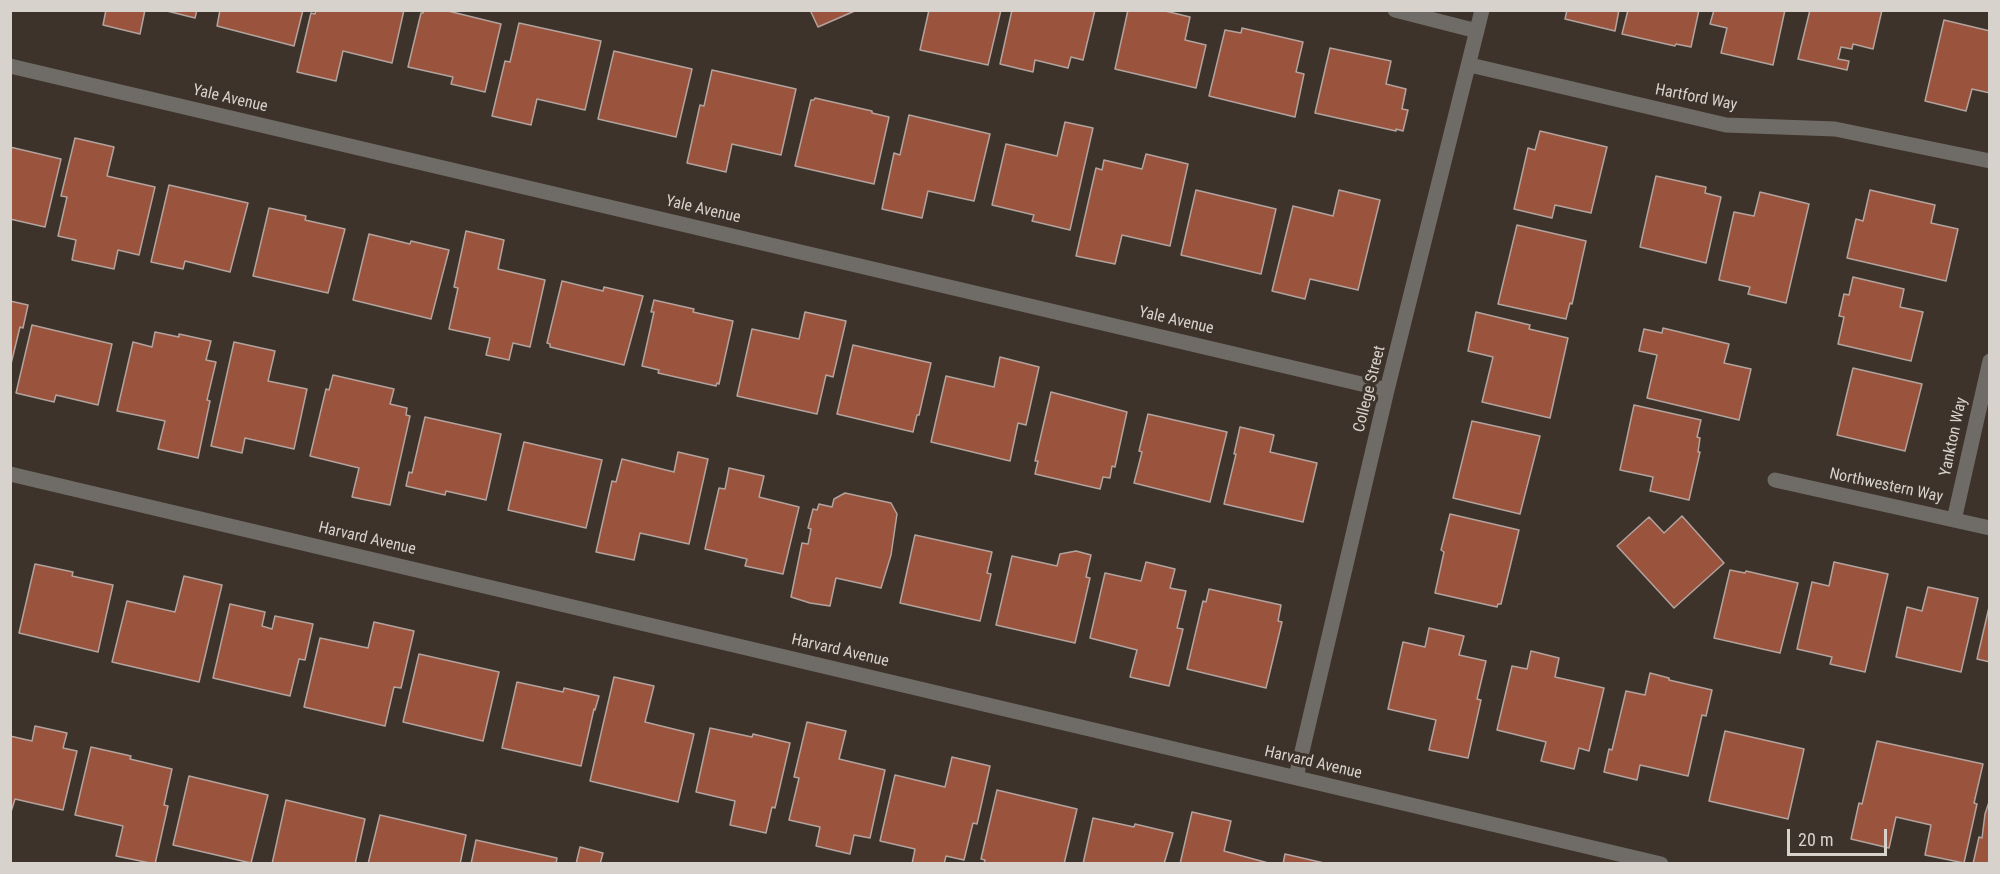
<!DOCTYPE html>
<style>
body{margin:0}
#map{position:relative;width:2000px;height:874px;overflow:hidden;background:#3d332b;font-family:"Roboto Condensed",sans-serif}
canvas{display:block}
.frame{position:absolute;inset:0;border:12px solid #d8d2cd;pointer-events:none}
.scale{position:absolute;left:1787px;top:829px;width:100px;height:27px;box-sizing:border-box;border:3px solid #d8d2cd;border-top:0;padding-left:8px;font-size:18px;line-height:21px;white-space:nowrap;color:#d8d2cd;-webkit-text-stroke:4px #3d332b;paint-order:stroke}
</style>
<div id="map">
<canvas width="2000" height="874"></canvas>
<div class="frame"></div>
<div class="scale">20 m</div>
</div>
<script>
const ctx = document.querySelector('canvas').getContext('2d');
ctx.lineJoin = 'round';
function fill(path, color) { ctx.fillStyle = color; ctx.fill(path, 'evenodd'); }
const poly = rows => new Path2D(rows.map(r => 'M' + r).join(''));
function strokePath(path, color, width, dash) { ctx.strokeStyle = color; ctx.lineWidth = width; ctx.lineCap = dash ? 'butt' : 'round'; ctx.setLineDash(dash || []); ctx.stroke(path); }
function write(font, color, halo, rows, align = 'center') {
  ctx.font = font + ' "Roboto Condensed",sans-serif'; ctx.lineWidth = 6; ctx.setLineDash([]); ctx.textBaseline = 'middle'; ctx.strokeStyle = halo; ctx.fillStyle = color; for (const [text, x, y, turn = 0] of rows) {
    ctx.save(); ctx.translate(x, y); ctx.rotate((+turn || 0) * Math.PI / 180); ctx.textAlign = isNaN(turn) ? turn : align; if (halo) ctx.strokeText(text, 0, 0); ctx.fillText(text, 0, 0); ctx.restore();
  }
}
const building = poly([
 [106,10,145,10,140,34,103,25,106,10],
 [163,10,197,10,195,18,163,10],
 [220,10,303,10,294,46,217,26,220,10],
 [316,10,404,10,392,63,343,51,336,81,297,72,311,13,315,14,316,10],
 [424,10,444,10,501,24,485,92,451,84,453,77,408,67,421,13,423,13,424,10],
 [810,10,857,10,818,27,810,10],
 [929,10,1001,10,988,65,920,50,929,10],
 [1012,10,1095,10,1083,60,1071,57,1068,68,1035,60,1033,72,1000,64,1012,10],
 [1128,10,1161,10,1190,17,1185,40,1206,45,1196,88,1115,69,1128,10],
 [1567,10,1619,10,1615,31,1565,19,1567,10],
 [1628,10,1699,10,1691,47,1676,44,1675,46,1622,34,1628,10],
 [1714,10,1785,10,1773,65,1721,53,1727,28,1710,24,1714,10],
 [1810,10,1882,10,1873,49,1853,44,1852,49,1841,47,1838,59,1849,61,1847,70,1798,59,1810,10],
 [1944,20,1990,31,1990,93,1972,89,1966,111,1925,101,1944,20],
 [519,23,601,41,585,110,537,99,531,125,492,116,505,61,510,62,519,23],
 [1242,28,1303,42,1296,72,1304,74,1295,117,1209,96,1225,30,1241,33,1242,28],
 [1330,48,1391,61,1386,84,1406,89,1402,109,1408,110,1403,131,1396,129,1396,131,1315,113,1330,48],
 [614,51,692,69,676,137,598,119,614,51],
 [712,70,796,89,781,155,732,144,726,172,687,163,700,105,704,106,712,70],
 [815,98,872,111,872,113,889,117,874,184,795,166,811,100,814,100,815,98],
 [909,115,990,134,974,201,928,191,922,218,882,209,894,153,900,155,909,115],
 [1065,122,1093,128,1070,230,1032,221,1034,215,992,205,1006,144,1057,156,1065,122],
 [1540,131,1607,147,1591,213,1555,205,1552,218,1514,209,1528,148,1535,150,1540,131],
 [75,138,114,147,107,176,155,187,139,255,118,250,114,269,72,260,76,240,58,236,67,197,61,196,75,138],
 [10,147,61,159,45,227,10,219,10,147],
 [1146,154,1188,164,1170,246,1122,235,1115,264,1076,256,1096,168,1102,170,1104,160,1142,169,1146,154],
 [1656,176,1706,187,1705,193,1721,197,1706,263,1640,247,1656,176],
 [169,185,248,203,230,272,185,261,183,269,151,262,169,185],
 [1196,190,1276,209,1261,274,1181,255,1196,190],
 [1339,190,1380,200,1358,290,1310,279,1305,299,1272,291,1293,206,1333,216,1339,190],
 [1870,190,1935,205,1931,223,1958,229,1946,281,1847,258,1856,219,1863,221,1870,190],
 [1760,192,1809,204,1786,303,1748,294,1750,287,1719,280,1734,212,1754,216,1760,192],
 [269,208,306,216,305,220,345,229,328,293,253,276,269,208],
 [1517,225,1586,241,1572,304,1570,303,1566,319,1498,304,1517,225],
 [466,231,504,240,498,269,545,280,530,347,513,343,509,360,486,355,490,338,449,329,458,288,454,287,466,231],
 [369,234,410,244,411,241,449,250,431,319,353,300,369,234],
 [1853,277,1904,289,1900,307,1923,312,1911,361,1838,344,1844,317,1839,316,1844,294,1849,295,1853,277],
 [562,281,603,291,604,287,643,296,624,365,550,347,550,344,547,343,562,281],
 [654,300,694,309,693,312,733,321,719,384,717,383,716,386,658,373,659,370,642,366,654,312,651,312,654,300],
 [10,301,28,305,23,328,20,327,10,368,10,301],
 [805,312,846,321,833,377,826,375,817,414,737,396,752,329,799,339,805,312],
 [1476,312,1530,325,1529,329,1568,338,1550,418,1482,402,1493,357,1468,351,1476,312],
 [32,325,112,344,98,405,56,395,54,402,16,393,32,325],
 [1663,328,1729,344,1724,363,1751,369,1739,420,1647,398,1657,355,1639,351,1644,329,1662,333,1663,328],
 [155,332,179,337,179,334,211,341,206,360,216,362,207,400,210,401,198,458,158,449,165,421,117,411,133,342,152,347,155,332],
 [234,342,275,351,268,381,307,389,294,449,245,438,242,453,211,446,234,342],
 [853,345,931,363,919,415,917,415,913,432,837,414,853,345],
 [1000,357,1039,367,1026,425,1018,423,1010,461,931,442,946,376,994,387,1000,357],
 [1853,368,1922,384,1905,451,1837,435,1853,368],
 [333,375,394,389,390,404,407,408,406,415,410,416,390,505,352,497,359,468,310,456,326,389,329,390,333,375],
 [1051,392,1127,412,1115,467,1112,466,1110,478,1103,477,1100,489,1035,474,1038,461,1035,461,1051,392],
 [1634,405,1701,420,1697,437,1700,438,1698,452,1700,452,1689,500,1650,491,1653,477,1620,470,1634,405],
 [1148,414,1227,432,1210,502,1134,483,1142,452,1139,451,1148,414],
 [425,417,501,434,486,500,446,491,445,495,406,486,409,472,412,473,425,417],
 [1472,421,1540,436,1520,514,1453,498,1472,421],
 [1240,427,1274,435,1270,452,1317,463,1303,522,1224,504,1236,454,1234,454,1240,427],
 [524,442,602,460,586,528,508,510,524,442],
 [678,452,708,459,689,544,640,533,634,560,596,552,612,481,616,482,622,459,674,472,678,452],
 [729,468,764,476,759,497,799,507,783,574,745,566,747,559,705,549,719,488,725,489,729,468],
 [845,493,891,503,897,514,891,555,881,588,836,578,830,606,810,603,791,597,802,543,808,544,811,529,808,528,813,509,817,510,819,504,832,507,834,499,845,493],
 [1450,514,1519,530,1501,604,1498,604,1497,607,1435,593,1444,552,1441,550,1450,514],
 [1682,516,1724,563,1674,608,1617,546,1649,517,1664,533,1682,516],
 [915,535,992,552,987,573,991,574,980,621,900,603,915,535],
 [1076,551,1091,555,1086,577,1090,578,1075,643,996,625,1012,556,1057,566,1060,554,1076,551],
 [1146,562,1175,569,1170,588,1186,591,1177,628,1183,629,1169,686,1130,677,1137,650,1090,638,1105,573,1141,581,1146,562],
 [1834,562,1888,574,1865,672,1830,664,1832,657,1797,649,1812,582,1829,586,1834,562],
 [35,564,73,572,72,576,113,585,98,652,19,633,35,564],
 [1730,570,1745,573,1746,571,1798,583,1780,653,1714,638,1730,570],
 [184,576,222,585,199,682,112,662,127,601,175,612,184,576],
 [1928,587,1978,598,1961,672,1896,657,1907,607,1922,611,1928,587],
 [1209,589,1281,605,1278,621,1282,622,1266,688,1187,669,1203,601,1206,602,1209,589],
 [1990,603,1990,662,1977,659,1990,603],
 [230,604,265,612,262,626,272,629,275,616,313,624,305,660,299,659,290,696,213,678,230,604],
 [374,622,414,631,401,688,394,687,385,726,304,707,320,638,368,648,374,622],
 [1429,628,1464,636,1459,655,1486,661,1477,699,1481,700,1468,758,1429,750,1436,720,1388,709,1403,642,1425,647,1429,628],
 [1531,651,1559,658,1555,677,1604,688,1589,751,1579,748,1574,769,1541,761,1546,742,1497,730,1512,666,1527,669,1531,651],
 [419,654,499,672,483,741,403,722,419,654],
 [1650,673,1669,678,1669,680,1712,690,1706,716,1702,715,1688,776,1640,765,1637,780,1604,772,1609,749,1612,750,1626,691,1645,695,1650,673],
 [614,677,654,686,645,722,694,734,678,802,590,781,614,677],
 [517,682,563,692,564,688,599,696,595,710,594,709,581,766,502,748,517,682],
 [807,722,846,731,839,759,885,770,870,838,854,835,850,854,816,846,820,827,789,820,799,778,794,777,807,722],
 [35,726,67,733,63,748,77,751,63,810,15,799,10,815,10,736,32,741,35,726],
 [710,728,752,737,753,734,790,743,775,808,772,807,766,833,730,825,735,801,696,792,710,728],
 [1725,731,1804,749,1788,819,1709,801,1725,731],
 [1877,741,1983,764,1974,803,1977,804,1964,863,1925,855,1931,825,1896,817,1889,848,1851,839,1859,803,1862,804,1877,741],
 [91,747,131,756,130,759,172,769,164,805,168,806,155,864,116,856,123,826,75,815,91,747],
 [952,757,990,766,977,824,973,823,964,860,946,856,944,864,912,864,915,849,880,841,895,775,945,787,952,757],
 [189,776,268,795,251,863,173,845,189,776],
 [997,790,1077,809,1064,864,984,864,985,860,981,859,997,790],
 [1990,799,1990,864,1973,864,1979,837,1982,838,1985,814,1990,799],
 [286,800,365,819,355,864,272,864,286,800],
 [1192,812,1231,821,1224,851,1272,864,1180,864,1192,812],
 [380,815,466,835,460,864,368,864,380,815],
 [1093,818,1134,827,1135,824,1173,833,1164,864,1083,864,1093,818],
 [476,840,557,858,556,864,471,864,476,840],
 [580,847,603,853,600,864,576,864,580,847],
 [1285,854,1324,863,1324,864,1283,864,1285,854]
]);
const minor = poly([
 [1395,10,1477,31],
 [1470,65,1726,125,1835,129,1990,161],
 [10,66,1387,390],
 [10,474,1661,864],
 [1775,480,1990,528],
 [1954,520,1990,361],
 [1296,777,1387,390,1482,10]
]);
const streetNames = [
 ["Hartford Way",1696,98,11],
 ["Yale Avenue",230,99,13],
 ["Yale Avenue",703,210,13],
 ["Yale Avenue",1176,321,13],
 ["College Street",1370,389,-76],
 ["Yankton Way",1954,437,-78],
 ["Northwestern Way",1886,486,12],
 ["Harvard Avenue",367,539,13],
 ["Harvard Avenue",840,651,13],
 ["Harvard Avenue",1313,763,13]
];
fill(building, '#9a543d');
strokePath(building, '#b3a39e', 1.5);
strokePath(minor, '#6f6c67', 15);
write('16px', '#d8d2cd', '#3d332b', streetNames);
</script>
